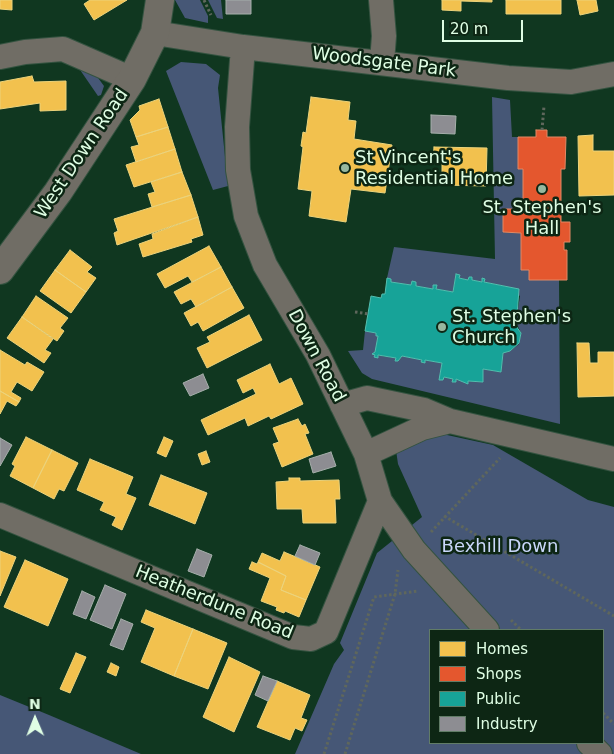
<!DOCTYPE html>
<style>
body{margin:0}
#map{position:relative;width:614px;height:754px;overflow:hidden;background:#103720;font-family:"DejaVu Sans",sans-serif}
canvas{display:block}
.legend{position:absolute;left:429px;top:629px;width:175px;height:115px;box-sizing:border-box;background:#0d2614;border:1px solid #617c67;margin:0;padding:6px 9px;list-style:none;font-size:15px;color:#dffee4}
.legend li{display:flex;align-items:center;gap:10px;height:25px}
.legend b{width:25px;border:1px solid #617c67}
.north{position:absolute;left:10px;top:694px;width:50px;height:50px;-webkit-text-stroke:4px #0d2614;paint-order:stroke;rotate:359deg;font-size:14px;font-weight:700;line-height:20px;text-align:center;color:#dffee4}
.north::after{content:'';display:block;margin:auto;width:18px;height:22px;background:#dffee4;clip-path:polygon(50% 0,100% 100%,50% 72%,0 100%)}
.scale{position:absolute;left:442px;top:20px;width:81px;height:22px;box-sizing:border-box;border:2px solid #dffee4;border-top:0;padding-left:6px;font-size:15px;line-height:18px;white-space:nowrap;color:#dffee4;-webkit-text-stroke:4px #0d2614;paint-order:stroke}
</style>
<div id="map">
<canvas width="614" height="754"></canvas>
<ul class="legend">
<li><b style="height:14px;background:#f2c14e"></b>Homes</li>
<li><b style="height:14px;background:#e4572e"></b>Shops</li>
<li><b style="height:14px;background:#17a398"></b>Public</li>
<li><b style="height:14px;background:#8d8d92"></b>Industry</li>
</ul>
<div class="north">N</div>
<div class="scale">20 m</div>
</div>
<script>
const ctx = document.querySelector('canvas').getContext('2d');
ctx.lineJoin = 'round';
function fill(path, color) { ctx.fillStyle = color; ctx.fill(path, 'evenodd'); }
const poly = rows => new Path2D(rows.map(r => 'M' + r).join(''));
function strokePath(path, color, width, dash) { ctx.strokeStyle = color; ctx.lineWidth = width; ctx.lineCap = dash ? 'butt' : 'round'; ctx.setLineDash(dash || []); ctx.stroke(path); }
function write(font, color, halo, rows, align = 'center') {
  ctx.font = font + ' "DejaVu Sans",sans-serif'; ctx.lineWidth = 5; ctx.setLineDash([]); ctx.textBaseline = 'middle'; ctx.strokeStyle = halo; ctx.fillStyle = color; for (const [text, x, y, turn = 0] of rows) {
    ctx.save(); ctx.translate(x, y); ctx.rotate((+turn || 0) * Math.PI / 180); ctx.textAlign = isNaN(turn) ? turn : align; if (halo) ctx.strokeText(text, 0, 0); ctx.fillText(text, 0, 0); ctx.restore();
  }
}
const green = poly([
 [175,0,200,0,208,16,208,23,185,18],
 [208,0,221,0,223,19,217,18],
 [181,62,206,64,220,75,218,88,228,186,213,190,166,71],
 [76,64,90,67,104,86,101,95,98,96],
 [492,97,510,100,512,137,518,137,518,168,523,169,523,209,503,209,503,232,521,233,521,270,529,270,559,280,560,424,372,379,362,373,348,351,363,350,365,331,376,333,378,336,375,355,396,358,395,361,398,361,402,356,422,360,421,362,424,363,425,360,442,363,440,380,443,380,444,377,453,379,452,382,455,382,456,379,468,383,468,381,483,382,481,378,483,369,501,372,503,353,510,351,519,344,521,333,517,324,511,319,499,317,500,312,517,315,520,296,504,286,484,282,485,279,482,279,482,282,472,280,472,277,469,277,468,280,459,278,460,275,456,274,453,292,436,289,437,286,433,285,433,289,416,286,416,282,412,281,411,285,391,282,391,279,387,278,394,247,495,259],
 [428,435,447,435,493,445,588,500,614,507,614,754,295,754,334,664,344,650,340,643,377,553,422,517,398,464,396,450],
 [430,630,603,630,603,743,430,743],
 [0,695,49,715,141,754,0,754]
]);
const homes = poly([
 [0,0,12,0,12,10,0,9,0,0],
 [90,0,127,0,94,20,84,4,90,0],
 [442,0,492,0,492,2,461,1,461,11,442,10,442,0],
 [506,0,561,0,561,14,506,14,506,0],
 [577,0,596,0,598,11,580,15,577,0],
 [32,76,34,82,66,81,66,110,40,111,40,103,0,109,0,82,32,76],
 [311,97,350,102,348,120,356,121,354,139,392,145,385,193,351,189,346,222,309,216,312,191,298,189,303,147,301,146,303,132,306,133,311,97],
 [159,99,168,127,136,137,130,120,140,110,139,106,159,99],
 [168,127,175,149,136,162,131,147,139,145,136,137,168,127],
 [593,135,593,151,614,151,614,195,579,196,578,136,593,135],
 [434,147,487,148,486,186,442,185,442,162,433,162,434,147],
 [175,149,182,172,134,187,126,165,175,149],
 [182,172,191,195,152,207,148,194,155,192,151,182,182,172],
 [191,195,198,217,117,245,114,233,118,231,114,219,191,195],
 [198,217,203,235,191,239,192,242,143,257,139,244,153,239,152,234,198,217],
 [209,246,221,267,192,282,188,276,165,288,157,274,209,246],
 [70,250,92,267,87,272,96,278,86,292,55,270,70,250],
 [221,267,232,287,196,307,191,299,181,304,174,292,221,267],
 [55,270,86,292,71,313,40,291,55,270],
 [232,287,244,308,203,331,198,322,191,326,184,313,232,287],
 [36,296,68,318,60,328,64,331,57,341,22,317,36,296],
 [249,315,262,340,207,368,197,348,210,342,207,337,249,315],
 [22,317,53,339,45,350,51,353,44,363,7,338,22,317],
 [577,343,589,343,590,363,598,363,598,352,614,352,614,396,578,397,577,343],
 [0,350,25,365,27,362,44,372,32,391,17,382,11,392,21,398,19,402,0,391,0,350],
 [270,364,279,384,291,378,303,404,271,419,269,416,248,426,245,418,208,435,201,420,256,394,253,388,243,393,237,380,270,364],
 [0,391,19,402,16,406,7,401,0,414,0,391],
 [298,419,302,426,305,424,309,433,305,434,313,454,282,467,273,444,279,442,273,428,298,419],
 [26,437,52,450,33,488,10,476,15,466,12,464,26,437],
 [164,437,173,441,166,457,157,453,164,437],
 [52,450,78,463,64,491,59,489,54,499,33,488,52,450],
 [206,451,210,462,202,465,198,454,206,451],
 [90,459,133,477,126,494,136,498,122,530,112,525,116,517,100,510,104,502,77,490,90,459],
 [161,475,207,493,195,524,149,505,161,475],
 [289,478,300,478,300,481,339,480,340,499,335,499,336,523,303,523,302,509,277,509,276,482,289,481,289,478],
 [0,551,16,557,0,596,0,551],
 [284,552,320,567,306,600,281,590,286,576,258,562,262,553,280,561,284,552],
 [25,560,68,579,48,626,4,607,25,560],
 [252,562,257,564,258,562,286,576,281,590,306,600,299,617,285,611,284,613,276,610,277,607,261,601,270,578,249,569,252,562],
 [146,610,193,629,174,676,141,662,155,628,141,622,146,610],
 [193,629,227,643,208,689,174,676,193,629],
 [76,653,86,657,70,693,60,689,76,653],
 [229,657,260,672,234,732,203,717,229,657],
 [111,663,119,667,116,676,107,672,111,663],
 [277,681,310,695,301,718,307,720,302,731,295,728,290,740,257,727,277,681]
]);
const shops = poly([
 [536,130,547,130,547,137,566,137,565,169,561,169,561,222,570,222,570,242,564,242,564,250,567,250,567,280,529,280,529,270,521,270,521,233,503,232,503,209,523,209,523,169,518,169,518,137,536,137,536,130]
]);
const public = poly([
 [456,274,460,275,459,278,468,280,469,277,472,277,472,280,482,282,482,278,485,279,484,282,519,289,517,315,500,312,499,317,511,319,521,333,519,343,510,351,503,353,501,372,483,369,483,382,468,381,468,384,456,379,456,382,452,382,453,379,444,377,443,380,439,380,442,363,425,360,425,363,421,362,422,360,402,356,398,361,395,361,396,358,378,355,378,358,374,357,375,355,372,354,375,352,378,336,376,336,376,333,365,331,371,296,381,298,382,294,385,294,387,278,391,279,391,282,411,285,412,281,416,282,416,286,433,289,433,285,437,285,436,289,453,292,456,274]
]);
const industry = poly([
 [226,0,251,0,251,14,226,14,226,0],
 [431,115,456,116,455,134,431,133,431,115],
 [203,374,209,388,190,396,183,383,203,374],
 [0,438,12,445,0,466,0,438],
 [331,452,336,466,313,473,309,459,331,452],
 [300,545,320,553,315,565,295,556,300,545],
 [197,549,212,555,204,577,188,571,197,549],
 [105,585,126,594,112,629,90,620,105,585],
 [82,591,95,597,86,619,73,614,82,591],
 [121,619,133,624,123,650,110,645,121,619],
 [263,676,277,681,268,701,255,695,263,676]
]);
const path = poly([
 [204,0,211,15],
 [542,130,544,106],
 [355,312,369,314],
 [444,516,614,616],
 [431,532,500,458],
 [511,620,521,630],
 [603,713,614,724],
 [324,754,374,597,418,591],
 [345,754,395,594,398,570]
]);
const minor = poly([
 [381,0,384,36,382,62],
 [155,33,243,47,508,78,571,82,614,74],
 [243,47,237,127,238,170,246,216,265,265,318,355,366,454,380,501,414,550,487,630],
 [0,57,25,52,63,49,132,79],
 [342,405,367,398,424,410,450,421,614,459],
 [366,454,422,428,450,421],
 [0,515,293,637,311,639,326,632,380,501],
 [589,743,600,754]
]);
const tertiary = poly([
 [0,270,58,192,132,79,155,33,160,0]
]);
const markers = [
 [345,168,5,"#97b89f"],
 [542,189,5,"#97b89f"],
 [442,327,5,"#97b89f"]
];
const streetNames = [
 ["Woodsgate Park",384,63,7],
 ["West Down Road",82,154,-56],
 ["Down Road",316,356,62],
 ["Heatherdune Road",214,603,22]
];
const poiNames = [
 ["St Vincent's",355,158],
 ["Residential Home",355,179],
 ["St. Stephen's",542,208,"center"],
 ["Hall",542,229,"center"],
 ["St. Stephen's",452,317],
 ["Church",452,338]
];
const parkNames = [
 ["Bexhill Down",500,547]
];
fill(green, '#465776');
fill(homes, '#f2c14e');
strokePath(homes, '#ecd37b', 1);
fill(shops, '#e4572e');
strokePath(shops, '#e28965', 1);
fill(public, '#17a398');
strokePath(public, '#53beaf', 1);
fill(industry, '#8d8d92');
strokePath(industry, '#a6afab', 1);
strokePath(minor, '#345340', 26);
strokePath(tertiary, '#345340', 30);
strokePath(path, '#5f675c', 3, [2.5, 2.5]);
strokePath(minor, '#706d65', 24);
strokePath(tertiary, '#706d65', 28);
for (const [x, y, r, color] of markers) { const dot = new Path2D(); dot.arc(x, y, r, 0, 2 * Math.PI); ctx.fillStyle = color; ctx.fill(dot); strokePath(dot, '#0d2614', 2); }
write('18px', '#dffee4', '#0d2614', streetNames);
write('18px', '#dffee4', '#0d2614', poiNames, 'left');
write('18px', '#cad7fa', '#0d2614', parkNames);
</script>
